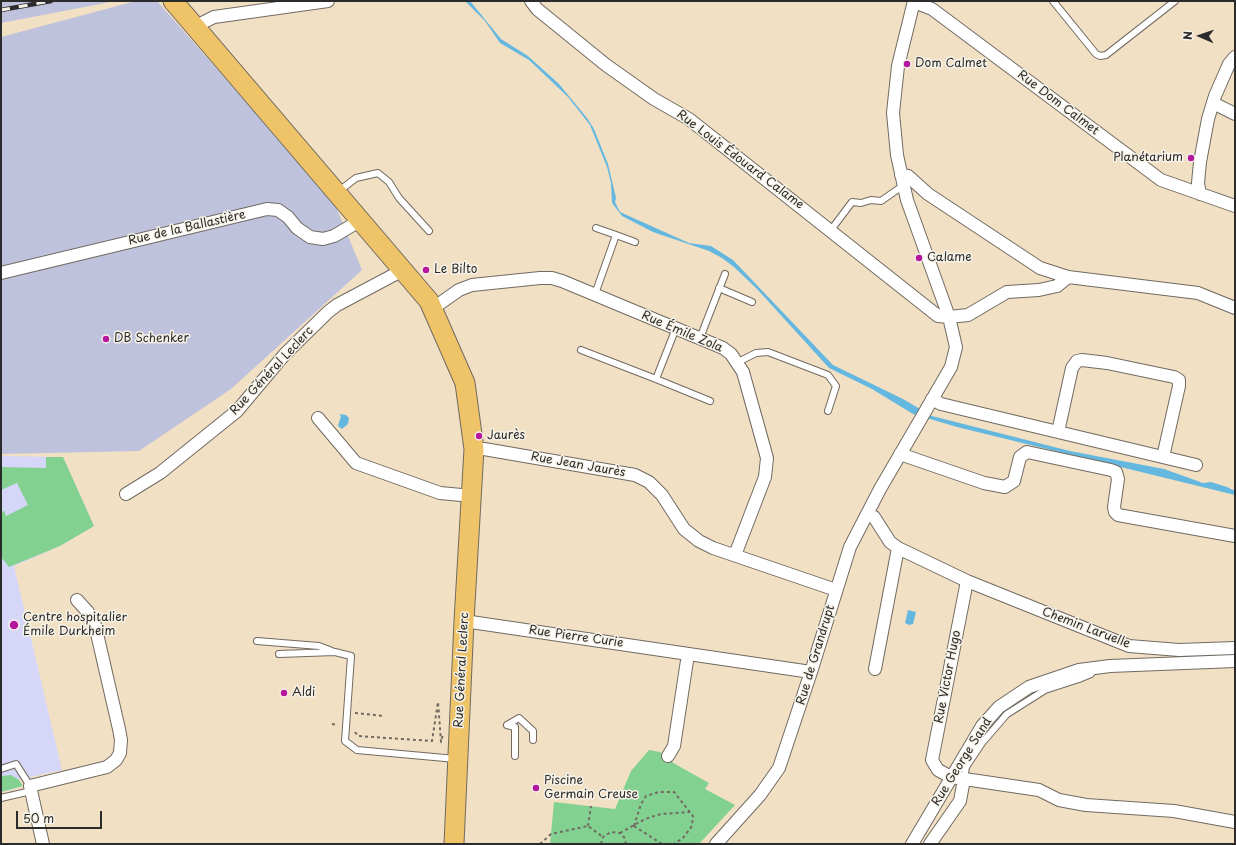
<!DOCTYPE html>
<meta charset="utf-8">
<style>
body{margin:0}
#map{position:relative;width:1236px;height:845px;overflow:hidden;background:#f2e0c4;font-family:"Playpen Sans",sans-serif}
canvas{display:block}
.frame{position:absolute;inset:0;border:2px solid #2b2b2b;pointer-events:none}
.north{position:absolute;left:1180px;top:16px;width:40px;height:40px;-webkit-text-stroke:3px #f7f3e8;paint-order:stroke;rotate:272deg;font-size:11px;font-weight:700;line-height:16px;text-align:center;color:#2b2b2b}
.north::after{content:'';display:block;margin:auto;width:14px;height:18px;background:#2b2b2b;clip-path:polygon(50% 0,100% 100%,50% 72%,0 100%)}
.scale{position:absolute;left:16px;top:811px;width:86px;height:18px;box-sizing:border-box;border:2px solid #2b2b2b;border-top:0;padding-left:5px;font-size:12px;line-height:14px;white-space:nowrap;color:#2b2b2b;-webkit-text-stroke:3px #f7f3e8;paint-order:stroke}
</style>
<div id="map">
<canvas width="1236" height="845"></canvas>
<div class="frame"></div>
<div class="north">N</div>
<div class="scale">50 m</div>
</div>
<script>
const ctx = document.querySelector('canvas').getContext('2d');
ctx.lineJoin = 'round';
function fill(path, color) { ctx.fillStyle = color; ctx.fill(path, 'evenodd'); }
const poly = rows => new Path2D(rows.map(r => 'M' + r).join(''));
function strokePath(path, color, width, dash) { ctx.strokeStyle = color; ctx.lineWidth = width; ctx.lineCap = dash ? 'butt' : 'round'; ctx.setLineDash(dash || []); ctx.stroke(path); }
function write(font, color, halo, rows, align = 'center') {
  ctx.font = font + ' "Playpen Sans",sans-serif'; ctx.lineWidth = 3; ctx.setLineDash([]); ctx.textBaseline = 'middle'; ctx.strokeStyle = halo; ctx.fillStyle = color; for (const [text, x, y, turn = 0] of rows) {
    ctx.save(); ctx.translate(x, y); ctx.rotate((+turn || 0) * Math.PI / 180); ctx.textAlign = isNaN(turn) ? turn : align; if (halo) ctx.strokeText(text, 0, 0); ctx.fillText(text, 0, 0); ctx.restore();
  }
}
const built = poly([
 [1,456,63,457,94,526,60,546,14,566,62,770,17,780,14,789,1,792]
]);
const industrial = poly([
 [1,1,116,1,1,23],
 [136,1,157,1,334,202,362,270,231,389,139,451,1,454,1,37]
]);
const green = poly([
 [46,457,63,457,94,526,60,546,9,567,1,557,1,512,4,511,6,516,28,505,17,483,1,490,1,467,46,468],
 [649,750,660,752,675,764,709,783,705,789,735,805,699,844,550,844,554,802,615,809,631,771],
 [11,775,19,780,23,786,1,792,1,776]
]);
const water = poly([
 [465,1,470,1,501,39,528,56,559,84,587,118,594,129,608,164,616,198,615,202,620,212,689,243,711,246,733,260,833,365,903,399,932,416,1070,451,1164,469,1203,483,1211,482,1227,487,1235,491,1235,495,957,427,913,414,872,389,829,368,757,289,734,267,722,258,709,251,653,232,622,216,612,203,611,183,607,167,590,125,568,97,529,60,500,43,485,21],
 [339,414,346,415,349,418,348,424,342,429,338,426,341,416],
 [908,610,916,612,913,624,909,625,905,623]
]);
const path = poly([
 [355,713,384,716],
 [332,724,338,725],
 [355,732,358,736,432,741,438,702,441,742,443,734],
 [588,826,591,806],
 [634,826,641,804,646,796,659,792,674,792,693,816,692,826,683,838,674,844],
 [634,826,662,844],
 [620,833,645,819,661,814,690,812],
 [540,844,551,834,588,826,603,837],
 [601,844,603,837,611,832,620,833,624,837,626,844]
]);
const lane = poly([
 [1053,1,1096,54,1100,56,1106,55,1175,1],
 [339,191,356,178,378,173,389,182,399,198,429,231],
 [831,230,852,202,861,203,871,200,881,201,904,185],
 [616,235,635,242],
 [719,288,752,302],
 [595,294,616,235,596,228],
 [700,338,725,274],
 [581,350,656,379,676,328],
 [738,362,756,353,768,352,828,375,836,386,828,411],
 [656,379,710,401],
 [257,641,319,646,332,651],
 [279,654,335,652,351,656,345,741,357,750,456,759],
 [507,725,519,718,533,731,533,740],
 [507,725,515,727,515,756],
 [1,769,16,764,30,786],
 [964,779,966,767,982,743,1007,714,1045,690,1079,679,1091,674,1094,669],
 [1,798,31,791]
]);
const street = poly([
 [531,1,537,9,606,65,654,99,689,119,938,316,949,317,968,315,1007,292,1039,290,1057,286,1068,277],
 [914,2,932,9,1161,180,1235,206],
 [196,28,202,23,214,17,328,1],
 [1213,103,1235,114],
 [901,175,908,176,928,194,1040,268,1068,277,1198,293,1235,308],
 [1200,194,1198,183,1200,162,1208,119,1215,96,1229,64,1235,57],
 [1,273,267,209,278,210,288,217,297,228,310,237,323,239,334,236,361,220],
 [432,309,459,290,472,285,540,278,552,278,562,281,723,348,731,354,743,372,767,458,765,477,735,555],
 [932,399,941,404,1196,465],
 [318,418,356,463,440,493,472,496],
 [1058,432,1072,368,1077,361,1082,360,1107,363,1174,377,1179,380,1179,386,1163,457],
 [474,449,484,449,635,475,649,482,662,495,684,529,699,541,713,548,836,590],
 [900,454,984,483,1005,487,1014,481,1020,457,1027,452,1111,470,1116,472,1118,479,1114,507,1115,512,1118,515,1235,536],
 [126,494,160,473,237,411,285,354,328,312,337,305,403,270],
 [867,514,874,517,890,542,898,548,967,581,932,760,938,770,951,777,1039,790,1059,800,1086,805,1174,811,1235,822],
 [967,581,1129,646,1179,650,1235,648],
 [464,621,811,672],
 [875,669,898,548],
 [668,756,674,746,688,654],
 [43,844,30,786,107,767,116,760,120,753,121,740,119,729,95,625,88,612,77,600],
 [716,844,760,795,779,768,811,672,850,547,880,489,951,367,956,347,949,317,907,200,897,155,893,113,895,94,898,66,914,1],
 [912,844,982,726,999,707,1029,687,1079,670,1110,666,1235,661],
 [930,844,960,801,964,779]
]);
const primary = poly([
 [173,1,429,301,465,383,474,449,464,621,454,844]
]);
const rail = poly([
 [1,10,51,1]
]);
const markers = [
 [907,64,4,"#b5179e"],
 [1191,158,4,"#b5179e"],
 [919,258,4,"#b5179e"],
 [426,270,4,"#b5179e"],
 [106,339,4,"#b5179e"],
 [479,436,4,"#b5179e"],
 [14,625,5,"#b5179e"],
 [284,693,4,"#b5179e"],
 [536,788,4,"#b5179e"]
];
const poiNames = [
 ["Dom Calmet",915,64],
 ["Planétarium",1183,158,"right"],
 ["Calame",927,258],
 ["Le Bilto",434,270],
 ["DB Schenker",114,339],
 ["Jaurès",487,436],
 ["Centre hospitalier",23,618],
 ["Émile Durkheim",23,632],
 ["Aldi",292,693],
 ["Piscine",544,781],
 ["Germain Creuse",544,795]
];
const streetNames = [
 ["Rue Dom Calmet",1058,103,37],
 ["Rue Louis Édouard Calame",740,160,37],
 ["Rue de la Ballastière",187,228,-13],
 ["Rue Émile Zola",682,332,23],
 ["Rue Général Leclerc",272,371,-47],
 ["Rue Jean Jaurès",578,465,10],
 ["Chemin Laruelle",1086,628,21],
 ["Rue Pierre Curie",576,637,8],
 ["Rue de Grandrupt",816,655,-73],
 ["Rue Général Leclerc",462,670,-87],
 ["Rue Victor Hugo",948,677,-79],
 ["Rue George Sand",962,762,-58]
];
fill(built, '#d6d7f8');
fill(industrial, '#bec2dd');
fill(green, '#82d191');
fill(water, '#64b8e0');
strokePath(lane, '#716a61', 8);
strokePath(street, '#716a61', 14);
strokePath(primary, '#716a61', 21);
strokePath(path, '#716a61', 2, [3, 3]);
strokePath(lane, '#fff', 6);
strokePath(street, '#fff', 12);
strokePath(primary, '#efc469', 19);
strokePath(rail, '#2b2b2b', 4.5);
strokePath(rail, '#f7f3e8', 3, [9]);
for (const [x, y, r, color] of markers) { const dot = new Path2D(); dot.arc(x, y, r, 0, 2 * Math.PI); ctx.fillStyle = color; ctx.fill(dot); strokePath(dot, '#f7f3e8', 1.5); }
write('12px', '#2b2b2b', '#f7f3e8', poiNames, 'left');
write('12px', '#2b2b2b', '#f7f3e8', streetNames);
</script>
